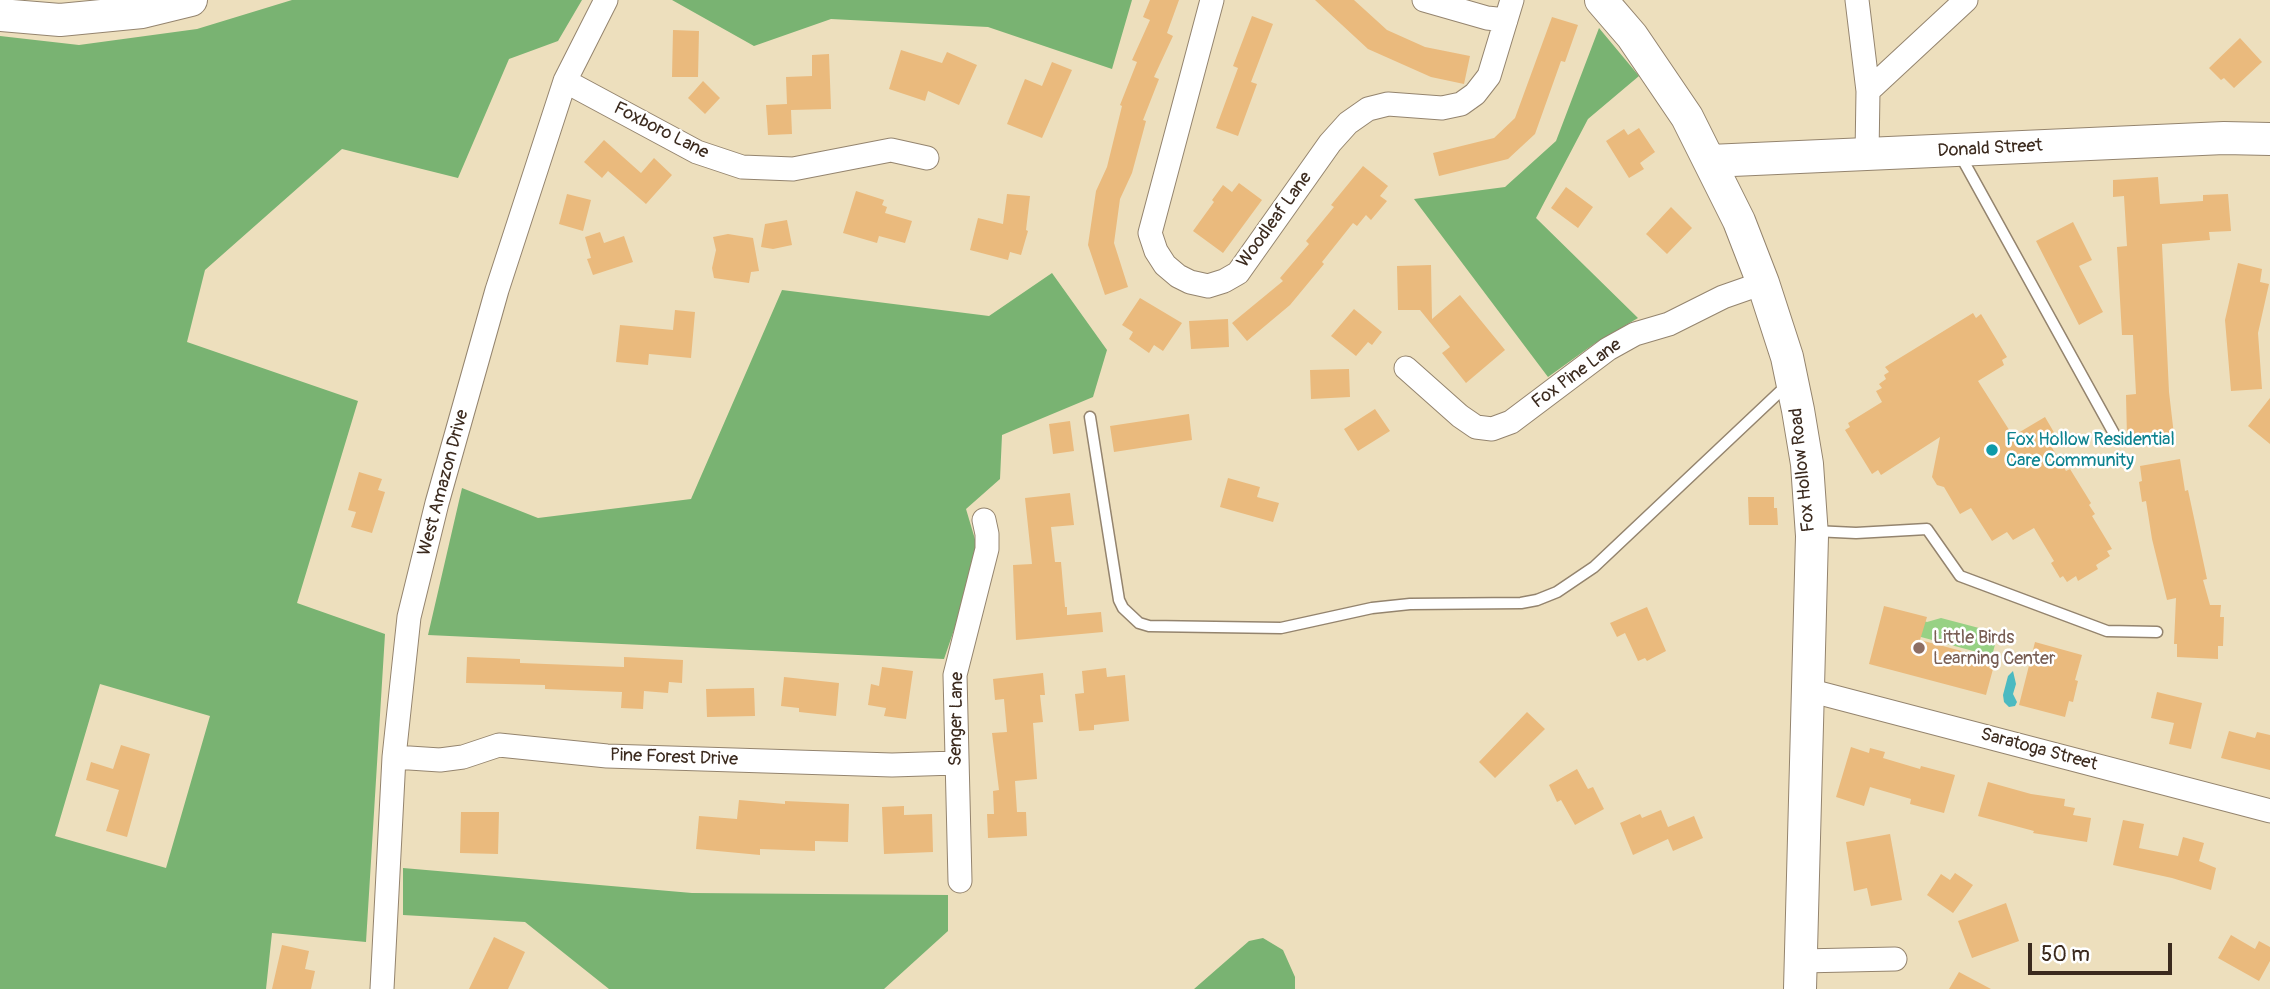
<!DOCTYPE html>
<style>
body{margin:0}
#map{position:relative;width:2270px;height:989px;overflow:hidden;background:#eddfbd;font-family:Pangolin,sans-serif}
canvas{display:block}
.scale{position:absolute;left:2028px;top:943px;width:144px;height:32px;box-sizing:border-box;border:4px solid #3b2a1e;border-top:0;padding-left:9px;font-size:21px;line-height:24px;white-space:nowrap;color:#3b2a1e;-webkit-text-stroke:5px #fff;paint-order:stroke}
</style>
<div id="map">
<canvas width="2270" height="989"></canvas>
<div class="scale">50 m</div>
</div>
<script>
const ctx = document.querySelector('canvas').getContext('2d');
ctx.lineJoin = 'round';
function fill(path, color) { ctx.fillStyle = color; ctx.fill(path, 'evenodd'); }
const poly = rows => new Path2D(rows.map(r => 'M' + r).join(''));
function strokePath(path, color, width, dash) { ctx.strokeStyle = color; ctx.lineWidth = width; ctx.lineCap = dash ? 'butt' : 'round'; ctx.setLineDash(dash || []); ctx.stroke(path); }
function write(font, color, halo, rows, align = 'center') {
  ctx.font = font + ' Pangolin,sans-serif'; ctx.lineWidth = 5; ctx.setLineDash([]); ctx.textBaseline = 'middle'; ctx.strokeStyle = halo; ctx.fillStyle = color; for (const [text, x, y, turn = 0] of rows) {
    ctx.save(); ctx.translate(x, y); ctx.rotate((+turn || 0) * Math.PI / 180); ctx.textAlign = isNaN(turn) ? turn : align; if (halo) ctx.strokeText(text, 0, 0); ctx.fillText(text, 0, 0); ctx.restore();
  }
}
const green = poly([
 [1941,618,1998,633,1992,656,1921,637,1918,630,1921,620,1927,622]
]);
const forest = poly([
 [292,0,582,0,558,41,509,59,458,178,342,149,205,270,187,342,358,401,297,603,385,634,366,942,272,933,266,989,0,989,0,36,79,45,197,29],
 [100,684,210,716,166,868,55,836],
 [672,0,1132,0,1112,69,988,27,831,19,754,46],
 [1599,28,1639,76,1588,119,1536,218,1638,318,1594,344,1548,377,1414,199,1505,187,1556,141],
 [1052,273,1107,350,1093,397,1002,435,1000,479,966,509,977,546,965,598,944,659,428,635,462,488,538,518,691,499,782,290,989,316],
 [403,868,692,893,948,895,948,931,884,989,609,989,525,922,403,915],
 [1263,938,1283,950,1295,977,1295,989,1194,989,1249,941]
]);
const water = poly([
 [2013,671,2016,684,2013,694,2017,702,2015,706,2009,707,2004,702,2003,695,2008,676]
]);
const building = poly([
 [1150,0,1179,0,1167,33,1173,36,1154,77,1159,79,1143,120,1146,121,1132,173,1120,199,1114,243,1128,287,1105,295,1088,245,1096,191,1107,167,1122,106,1120,105,1137,62,1132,60,1150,20,1143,17],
 [1315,0,1354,0,1387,30,1425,47,1470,56,1464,84,1431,77,1368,49],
 [1252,16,1273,24,1251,82,1257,84,1238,136,1216,128,1238,68,1233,66],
 [1552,17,1578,25,1565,62,1561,61,1535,134,1508,159,1439,176,1433,153,1494,138,1515,118],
 [673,30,699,31,698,77,672,77],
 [2240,38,2262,62,2234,88,2224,78,2221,80,2209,68],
 [901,50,942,63,947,52,977,65,959,105,928,91,925,101,889,89],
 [829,54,831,109,791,110,792,134,768,135,766,105,787,104,786,77,812,76,812,55],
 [1052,62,1072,70,1042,138,1007,124,1025,79,1042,86],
 [703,81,720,98,705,114,688,98],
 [1639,128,1655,152,1640,163,1644,169,1629,178,1606,141,1624,129,1628,135],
 [604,140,641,173,654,158,672,175,646,204,608,171,602,178,584,162],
 [1363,166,1388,186,1380,196,1387,201,1371,220,1366,215,1357,226,1353,223,1322,262,1324,264,1290,305,1247,341,1232,323,1283,281,1280,278,1309,244,1306,241,1334,207,1331,205],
 [2158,177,2160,204,2203,201,2203,195,2228,194,2231,231,2209,232,2210,240,2162,244,2169,392,2174,435,2127,438,2126,395,2136,394,2133,335,2122,335,2117,247,2127,246,2124,196,2113,197,2113,180],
 [1239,183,1262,200,1223,253,1193,231,1214,202,1212,200,1223,185,1232,192],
 [1566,187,1593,207,1578,228,1551,208],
 [856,191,884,200,882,205,887,207,885,213,912,221,905,243,879,236,877,243,843,233],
 [567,194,591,200,583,231,559,224],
 [1007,194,1030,196,1026,230,1028,231,1021,255,1010,252,1008,260,970,250,978,218,1003,224],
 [1671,207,1692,228,1667,254,1646,234],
 [787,220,792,245,773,249,761,247,765,224],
 [2073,222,2092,260,2079,266,2103,312,2079,325,2036,241],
 [600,232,604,243,624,236,633,262,593,275,587,259,591,258,585,237],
 [728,234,753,238,759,271,751,272,749,283,714,278,712,268,716,250,713,237],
 [2238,263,2262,269,2260,282,2269,284,2258,333,2262,389,2231,391,2225,320],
 [1431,265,1432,319,1460,295,1505,350,1466,383,1442,353,1450,347,1420,310,1398,310,1397,266],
 [1140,298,1182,323,1163,351,1154,345,1149,353,1129,339,1133,332,1122,325],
 [1354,309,1382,332,1372,345,1368,342,1356,356,1331,336],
 [675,310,695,312,691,358,649,354,648,365,616,362,620,325,673,330],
 [1973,313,1976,318,1981,314,2007,357,2002,360,2004,365,1978,381,2013,436,2045,417,2059,441,2051,446,2066,471,2070,469,2091,503,2089,505,2095,514,2092,516,2112,549,2107,551,2110,556,2096,565,2098,569,2078,581,2076,576,2067,582,2063,576,2060,578,2051,563,2054,561,2034,528,2013,540,2007,532,1992,541,1971,508,1960,514,1944,487,1937,485,1932,477,1940,437,1881,475,1878,470,1872,474,1845,430,1850,427,1848,423,1882,402,1876,391,1882,388,1879,384,1886,379,1884,375,1889,372,1885,367],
 [1228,319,1229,347,1191,349,1189,321],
 [1349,369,1350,397,1311,399,1310,370],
 [2270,398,2270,444,2248,426],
 [1375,409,1390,431,1358,451,1344,429],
 [1189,414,1192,440,1114,452,1110,426],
 [1070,421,1074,451,1053,454,1049,424],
 [2180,459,2185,491,2188,490,2207,579,2203,580,2210,605,2221,605,2220,617,2224,617,2223,646,2218,646,2218,659,2177,657,2177,644,2174,644,2176,598,2167,600,2152,539,2146,501,2142,502,2139,482,2142,481,2140,466],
 [359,472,382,479,378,490,385,492,372,533,351,527,356,512,348,510],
 [1228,478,1260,487,1257,497,1279,503,1273,522,1220,507],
 [1070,493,1074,525,1051,527,1055,562,1061,562,1065,607,1067,607,1067,615,1101,612,1103,632,1016,640,1013,565,1032,564,1025,498],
 [1748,497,1774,497,1774,508,1777,508,1778,525,1749,525],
 [1884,606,1927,617,1920,640,1992,659,1989,668,1993,669,1986,695,1869,664],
 [1647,607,1666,651,1647,661,1645,658,1638,661,1625,633,1617,637,1610,623],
 [2035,642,2082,655,2075,680,2078,681,2073,702,2069,701,2065,717,2019,705],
 [467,657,520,659,520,663,624,667,624,657,683,660,682,683,669,682,668,693,644,691,643,709,621,708,622,692,545,689,545,685,466,683],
 [882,667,913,671,906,719,884,716,886,708,868,705,871,684,879,686],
 [1106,668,1107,677,1125,675,1129,721,1094,725,1094,730,1079,731,1075,694,1084,693,1082,671],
 [1043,673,1045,695,1040,695,1043,722,1033,723,1037,779,1015,781,1017,812,1026,812,1027,836,988,838,987,814,994,814,993,791,999,790,992,733,1007,732,1004,699,995,700,993,679],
 [784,677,839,683,836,716,799,712,799,708,781,706],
 [754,688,755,716,707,717,706,689],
 [2157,692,2202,703,2191,749,2169,744,2174,723,2151,718],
 [1527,712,1545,729,1495,778,1479,762],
 [2229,731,2255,738,2257,732,2270,735,2270,770,2221,758],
 [121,745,150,754,127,837,106,831,119,790,86,780,91,762,113,769],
 [1851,747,1869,753,1870,748,1885,752,1883,758,1920,769,1921,766,1955,775,1944,813,1910,804,1911,799,1870,787,1864,806,1836,797],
 [1577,769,1588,789,1593,787,1604,809,1575,825,1561,800,1557,802,1549,785],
 [1988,782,2031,794,2065,799,2064,806,2075,808,2073,815,2091,818,2087,842,2033,833,2034,831,1978,816],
 [739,800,785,804,785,801,849,804,848,842,815,841,815,851,760,849,760,855,696,849,699,816,737,819],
 [904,806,904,815,932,814,933,852,884,854,882,807],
 [1661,810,1668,827,1694,816,1703,838,1673,851,1668,839,1633,855,1620,823,1640,814,1642,818],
 [461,812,499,812,498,854,460,853],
 [2123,820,2144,824,2139,848,2178,856,2183,837,2204,843,2199,861,2216,868,2211,890,2172,878,2113,865],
 [1890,834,1902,900,1871,906,1867,888,1854,891,1846,842],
 [1955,873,1973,885,1953,913,1927,895,1941,874,1950,880],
 [2006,903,2019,941,1972,958,1958,921],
 [2231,935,2255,949,2259,941,2270,947,2270,961,2259,981,2218,958],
 [494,937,525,952,508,989,469,989],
 [282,945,309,951,305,969,315,971,311,989,272,989],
 [1959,972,1991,989,1949,989]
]);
const lane = poly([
 [1959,153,2117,439],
 [1090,417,1119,600,1123,608,1139,623,1149,626,1281,628,1372,608,1410,604,1521,603,1537,600,1557,592,1594,567,1787,385],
 [1814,531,1856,533,1927,529,1960,576,2107,631,2157,632]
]);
const street = poly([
 [1212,0,1150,233,1156,251,1165,265,1178,276,1190,282,1208,286,1224,281,1238,273,1330,143,1348,123,1368,109,1388,104,1442,108,1461,104,1475,94,1489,76,1512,0],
 [1424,0,1487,18,1506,20],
 [1857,0,1868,91,1867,155],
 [565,81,697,152,742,167,793,169,891,150,927,158],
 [1868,91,1966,0],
 [1406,368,1460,416,1476,427,1492,429,1511,422,1608,349,1635,334,1669,324,1723,297,1763,283],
 [1808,690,2270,811],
 [394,757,440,760,463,757,499,745,607,756,892,765,956,763],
 [960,881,955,675,987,549,987,534,984,520],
 [1801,961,1895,959],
 [382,989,394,757,409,617,437,503,497,290,565,81,606,0]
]);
const secondary = poly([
 [1601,0,1632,36,1687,117,1739,221,1763,283,1787,357,1798,410,1807,464,1812,536,1800,989],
 [0,15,60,20,142,12,191,0],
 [1710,161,2224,138,2270,139]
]);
const markers = [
 [1992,450,7,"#0f9aa8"],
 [1919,648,7,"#8d6e63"]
];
const streetNames = [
 ["Foxboro Lane",661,131,27],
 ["Donald Street",1990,149,-3],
 ["Woodleaf Lane",1275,220,-54],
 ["Fox Pine Lane",1577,374,-36],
 ["Fox Hollow Road",1803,470,-96],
 ["West Amazon Drive",444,483,-75],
 ["Senger Lane",957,719,-89],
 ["Saratoga Street",2039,750,15],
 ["Pine Forest Drive",674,758,2]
];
const cultureNames = [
 ["Fox Hollow Residential",2006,440],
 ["Care Community",2006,461]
];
const educationNames = [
 ["Little Birds",1933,638],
 ["Learning Center",1933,659]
];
fill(green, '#97d184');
fill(forest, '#79b372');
fill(water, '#4bbac1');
fill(building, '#eaba7d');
strokePath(lane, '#94846e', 13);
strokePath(street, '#94846e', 25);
strokePath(secondary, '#94846e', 34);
strokePath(lane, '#fff', 10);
strokePath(street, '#fff', 23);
strokePath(secondary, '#fff', 32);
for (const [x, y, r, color] of markers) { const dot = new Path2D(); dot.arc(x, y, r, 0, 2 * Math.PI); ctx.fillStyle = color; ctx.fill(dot); strokePath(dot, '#fff', 2.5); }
write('18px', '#3b2a1e', '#fff', streetNames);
write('18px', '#0d838f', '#fff', cultureNames, 'left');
write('18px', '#785e54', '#fff', educationNames, 'left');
</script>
